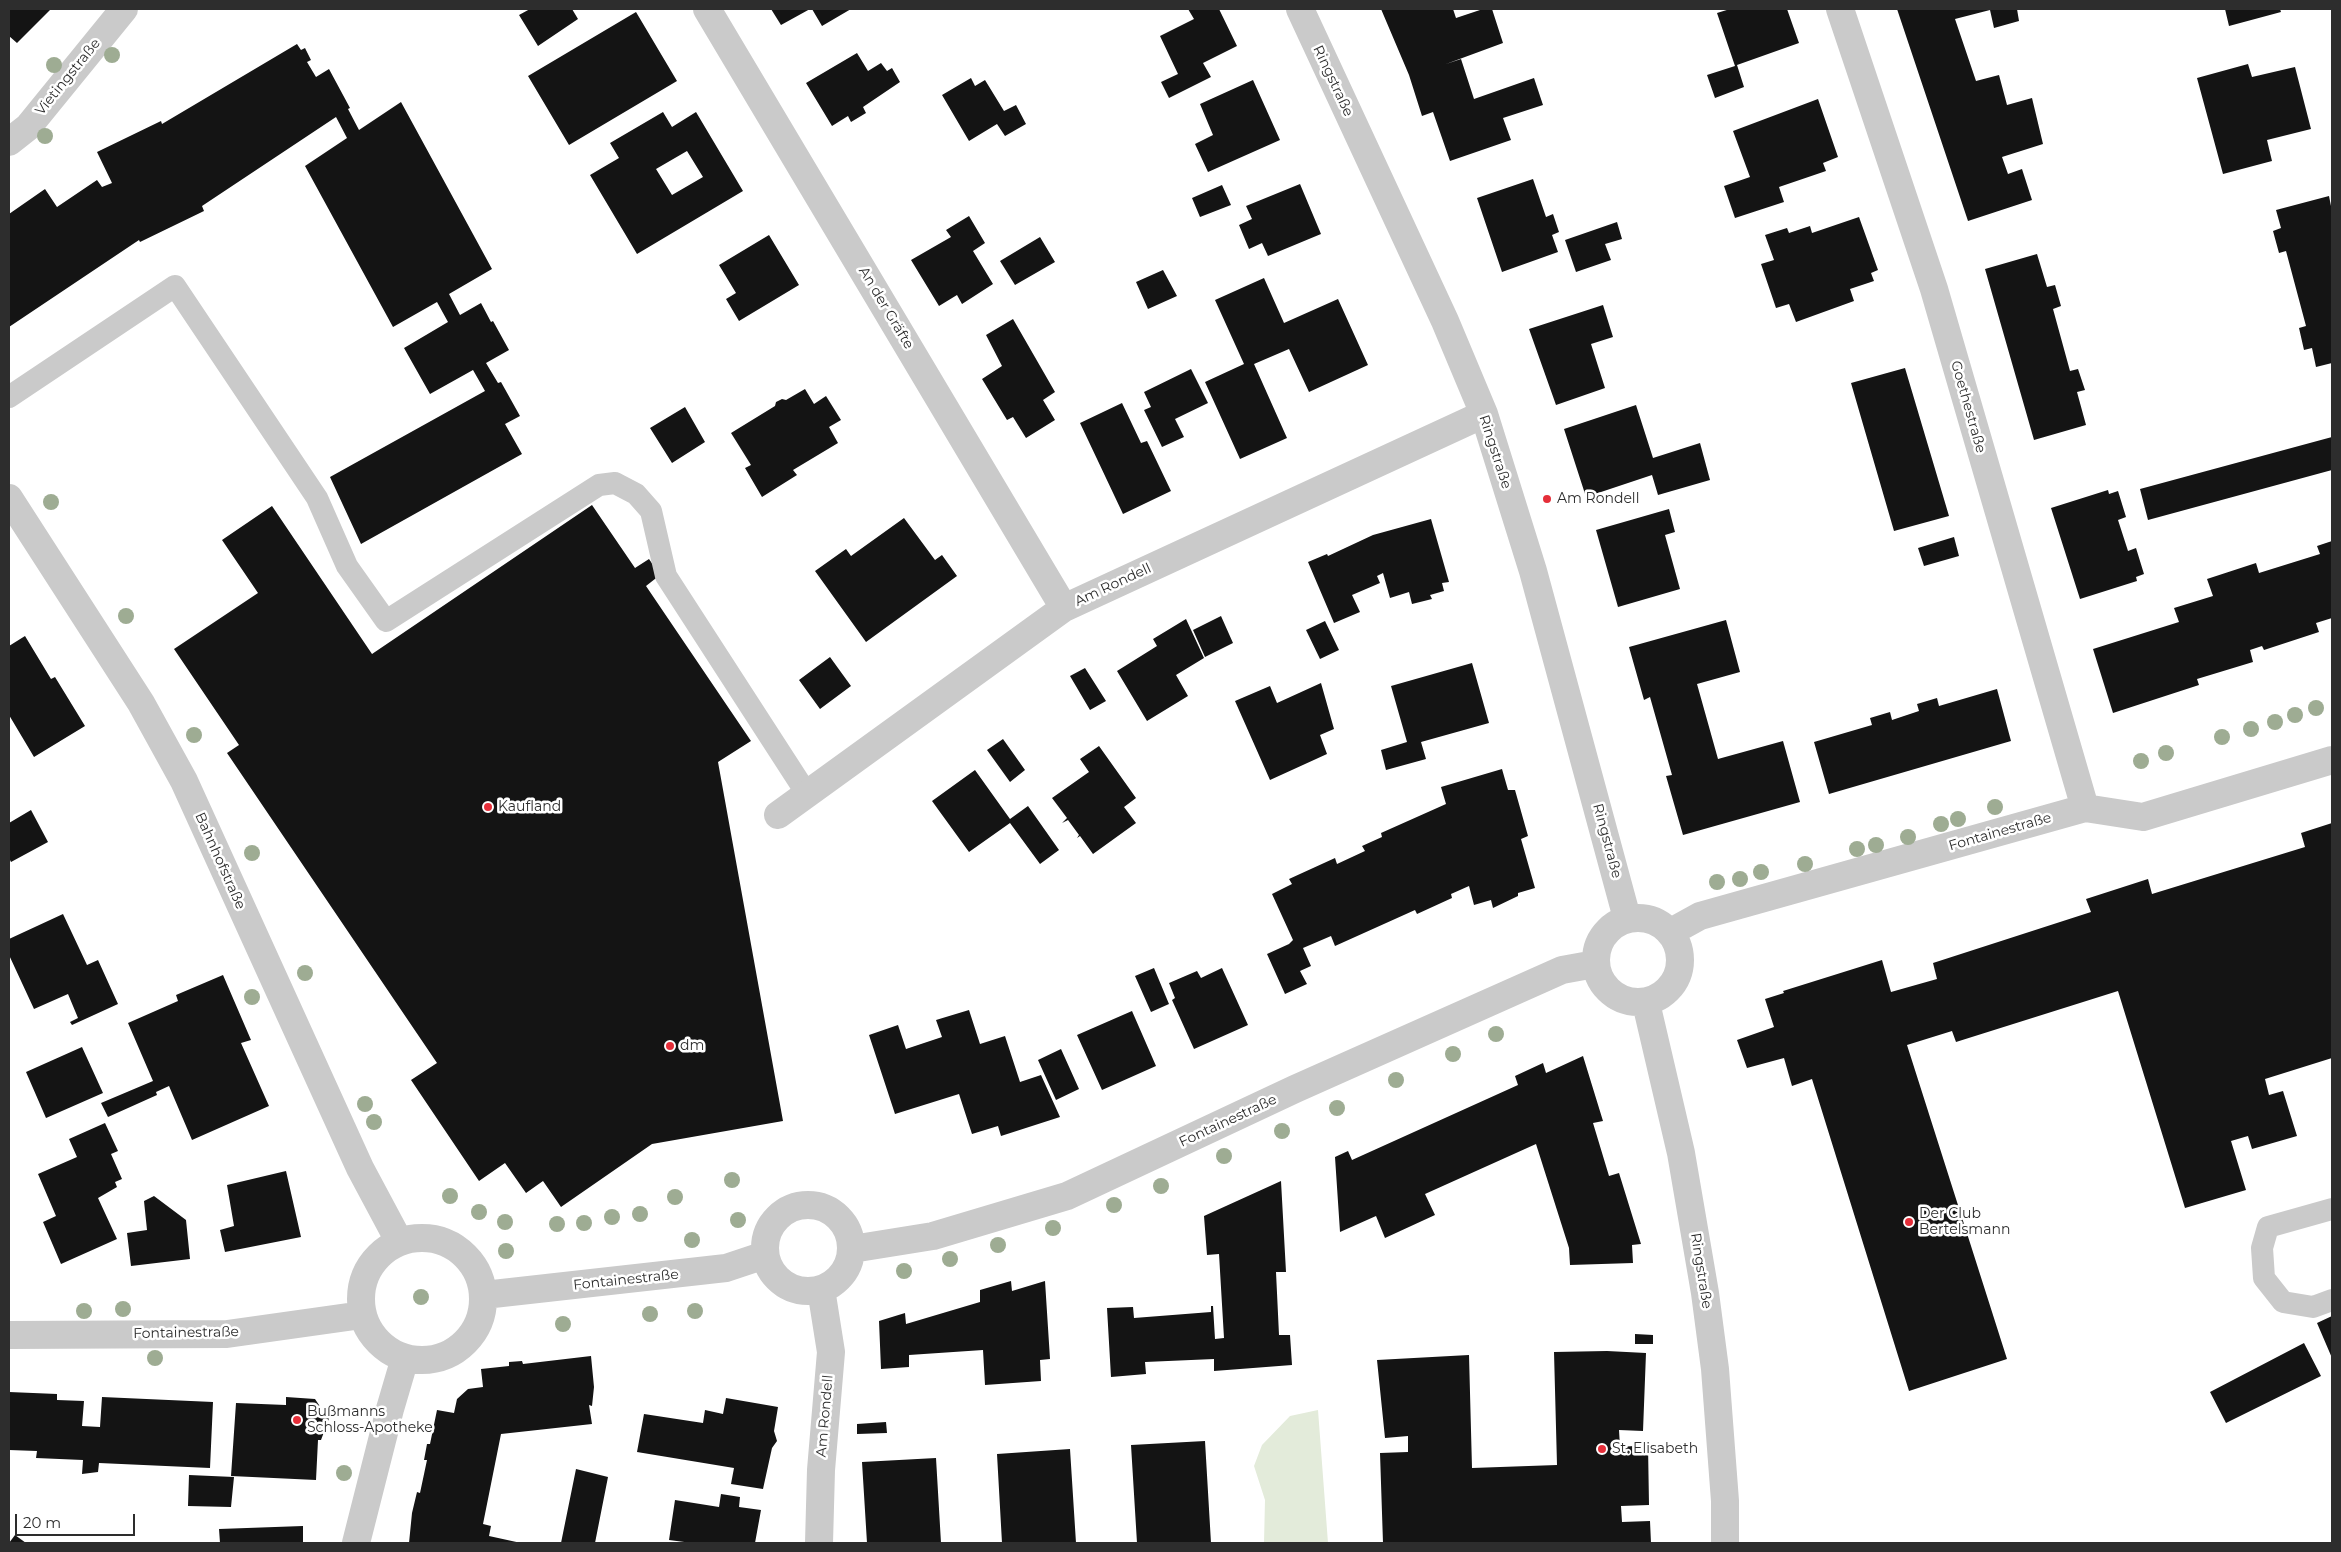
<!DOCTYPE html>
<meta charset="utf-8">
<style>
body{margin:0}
#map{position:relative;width:2341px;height:1552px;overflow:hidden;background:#fff;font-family:Montserrat,sans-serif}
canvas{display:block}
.frame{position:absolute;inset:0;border:10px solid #2d2d2d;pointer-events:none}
.scale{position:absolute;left:15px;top:1514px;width:120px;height:22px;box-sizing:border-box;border:2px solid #2d2d2d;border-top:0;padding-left:6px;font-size:15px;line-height:18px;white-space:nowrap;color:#2d2d2d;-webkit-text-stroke:4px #fff;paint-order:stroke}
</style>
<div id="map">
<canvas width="2341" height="1552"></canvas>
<div class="frame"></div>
<div class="scale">20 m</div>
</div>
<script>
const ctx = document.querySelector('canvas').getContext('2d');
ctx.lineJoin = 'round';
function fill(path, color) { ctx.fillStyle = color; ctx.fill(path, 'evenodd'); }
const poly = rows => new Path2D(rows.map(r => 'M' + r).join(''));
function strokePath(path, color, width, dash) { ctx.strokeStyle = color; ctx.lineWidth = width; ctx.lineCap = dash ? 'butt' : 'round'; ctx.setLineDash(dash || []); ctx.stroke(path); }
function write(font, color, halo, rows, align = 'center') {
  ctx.font = font + ' Montserrat,sans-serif'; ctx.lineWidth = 5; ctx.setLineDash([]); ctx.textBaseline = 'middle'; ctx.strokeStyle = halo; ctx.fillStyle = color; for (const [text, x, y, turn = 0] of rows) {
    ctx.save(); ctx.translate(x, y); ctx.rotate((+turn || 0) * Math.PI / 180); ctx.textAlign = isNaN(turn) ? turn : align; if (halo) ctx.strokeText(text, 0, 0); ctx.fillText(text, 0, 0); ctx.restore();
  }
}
const green = poly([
 [1318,1410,1328,1543,1264,1543,1265,1500,1254,1466,1262,1445,1290,1416]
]);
const building = poly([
 [9,9,51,9,17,43,9,36],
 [530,9,572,9,578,19,538,46,519,15],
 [771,9,810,9,781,25],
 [812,9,851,9,822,26],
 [1188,9,1219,9,1237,46,1203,63,1211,77,1169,98,1161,82,1178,74,1160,36,1194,19],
 [1381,9,1453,9,1456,18,1483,9,1492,9,1503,43,1446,64,1461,59,1474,99,1534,78,1543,105,1503,118,1511,140,1450,161,1433,112,1422,116,1409,75],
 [1730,9,1787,9,1799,43,1737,65,1744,87,1715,98,1707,75,1735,66,1717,13],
 [1897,9,2017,9,2019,21,1994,28,1990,10,1955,19,1976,81,1999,75,2007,105,2032,98,2043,144,2002,157,2008,174,2022,169,2032,200,1968,221],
 [2225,9,2280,9,2281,12,2229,26],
 [636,12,677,81,569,145,528,76],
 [297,44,301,50,305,48,311,60,307,62,316,77,329,69,350,108,348,109,359,130,401,102,492,269,449,294,460,315,481,303,491,322,493,321,509,350,486,363,498,383,501,382,520,416,505,424,522,454,361,544,330,477,485,391,473,370,430,394,404,348,448,322,437,302,393,327,305,166,347,138,336,117,202,206,204,211,140,242,139,240,9,327,9,214,45,189,57,207,97,180,102,187,112,183,97,152,161,121,162,124],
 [857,53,868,71,881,63,887,71,892,68,900,82,863,107,866,113,851,122,848,116,832,126,806,83],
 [2248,64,2252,77,2295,67,2311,129,2267,140,2272,161,2223,174,2197,78],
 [971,78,975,86,985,80,1004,111,1016,105,1026,124,1005,136,997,124,969,141,942,95],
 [1253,80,1280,140,1208,172,1195,144,1213,135,1200,104],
 [1818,99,1838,157,1823,163,1826,171,1779,187,1784,202,1735,218,1724,186,1750,177,1733,131],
 [663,112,672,127,696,112,743,191,637,254,590,175,619,158,610,143],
 [687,151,703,177,672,195,656,169],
 [1533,179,1546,217,1553,214,1559,232,1552,235,1558,252,1502,272,1477,198],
 [1300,184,1321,234,1268,256,1262,243,1249,249,1239,225,1252,219,1246,206],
 [1222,185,1231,205,1200,217,1192,198],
 [2329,196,2332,211,2332,363,2316,367,2312,348,2304,350,2299,328,2306,326,2286,251,2279,253,2273,231,2281,228,2276,210],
 [969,216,985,243,973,251,993,284,962,304,957,295,939,306,911,260,951,237,946,230],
 [1859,217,1878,270,1871,273,1874,281,1850,289,1854,301,1796,322,1789,304,1776,308,1761,264,1774,260,1765,235,1787,228,1789,233,1810,226,1812,233],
 [1617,222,1622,239,1605,244,1611,260,1576,272,1565,240],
 [769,235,799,285,739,321,726,299,736,293,719,265],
 [1040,237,1055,262,1015,285,1000,261],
 [2037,254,2047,287,2055,285,2061,306,2053,309,2070,371,2078,369,2085,390,2077,392,2086,425,2034,440,1985,269],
 [1163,270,1177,296,1148,309,1136,282],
 [1264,278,1284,323,1338,299,1368,365,1309,392,1289,349,1254,364,1287,438,1240,459,1205,382,1244,364,1215,300],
 [1603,305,1613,337,1591,344,1605,388,1556,405,1529,329],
 [1013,319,1055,392,1043,400,1055,420,1026,438,1013,417,1007,420,982,379,1002,366,986,335],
 [1905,368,1949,516,1894,531,1851,383],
 [1191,369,1208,403,1175,419,1184,437,1162,447,1144,410,1151,407,1144,392],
 [805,389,814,404,826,396,841,420,829,427,838,443,793,470,797,475,762,497,745,468,751,465,731,433,775,406,776,402,782,399,786,400],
 [1122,403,1141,443,1147,441,1171,491,1123,514,1080,423],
 [1636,405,1653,458,1700,443,1710,480,1658,495,1652,475,1586,497,1564,429],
 [685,407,705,442,672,463,650,428],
 [2332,437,2332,470,2148,520,2140,489],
 [2108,490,2109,494,2118,491,2126,517,2118,520,2128,551,2136,548,2144,574,2136,577,2137,581,2080,599,2051,508],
 [592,505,635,568,649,559,660,575,646,586,751,741,718,762,783,1121,652,1144,561,1207,543,1181,526,1193,505,1163,479,1181,411,1080,437,1063,227,753,239,745,174,649,258,593,222,540,272,506,372,654],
 [1669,509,1675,532,1665,535,1680,589,1618,607,1596,530],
 [904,518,935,560,942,555,957,576,866,642,815,571,846,549,851,556],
 [1431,519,1449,582,1442,583,1444,591,1430,595,1432,599,1412,604,1409,592,1390,598,1383,573,1377,576,1380,583,1352,595,1360,612,1334,623,1308,562,1327,554,1328,556,1373,535],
 [1954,537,1959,556,1924,566,1918,548],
 [2332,541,2332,618,2316,623,2319,632,2264,650,2262,646,2250,650,2253,662,2197,679,2199,685,2113,713,2093,649,2179,622,2174,608,2213,596,2207,579,2256,563,2259,573,2320,554,2317,546],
 [1221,616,1233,643,1205,657,1193,630],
 [1186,619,1204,658,1176,675,1188,696,1147,721,1117,671,1157,646,1153,639],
 [1726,620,1740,672,1697,684,1718,759,1783,741,1800,802,1683,835,1666,776,1672,775,1650,697,1644,700,1629,647],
 [1325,621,1339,650,1320,659,1306,630],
 [25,636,51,679,55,677,85,726,34,757,9,715,9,646],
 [830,657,851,686,820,709,799,680],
 [1472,663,1489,723,1421,742,1426,759,1386,770,1381,750,1407,742,1391,686],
 [1085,668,1106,701,1090,710,1070,676],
 [1321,683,1334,729,1320,735,1327,754,1270,780,1235,701,1270,686,1277,703],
 [1997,689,2011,741,1829,794,1814,742,1872,725,1870,718,1890,712,1892,720,1919,711,1917,704,1937,698,1939,706],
 [1003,739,1025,770,1010,782,987,750],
 [1099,746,1136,798,1124,807,1136,823,1093,854,1080,836,1077,838,1079,835,1068,820,1062,823,1067,818,1052,798,1089,772,1080,759],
 [1502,769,1508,790,1515,790,1528,836,1521,839,1535,888,1518,893,1518,896,1493,908,1491,900,1474,905,1469,886,1451,894,1452,898,1417,914,1415,910,1335,946,1331,936,1303,948,1311,966,1300,971,1307,984,1285,994,1267,954,1289,944,1293,940,1272,894,1292,884,1289,879,1335,858,1337,864,1365,851,1362,846,1382,837,1381,833,1446,804,1441,787],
 [975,770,1010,819,1028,806,1059,850,1040,864,1010,823,969,852,932,801],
 [31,810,48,842,11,862,9,858,9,823],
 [2332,823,2332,1058,2265,1079,2269,1095,2283,1091,2297,1136,2252,1149,2248,1136,2231,1141,2246,1190,2185,1208,2118,991,1956,1042,1952,1031,1907,1045,2007,1359,1909,1391,1812,1079,1792,1086,1784,1058,1747,1068,1737,1040,1774,1027,1765,999,1784,993,1783,991,1882,960,1891,992,1937,979,1933,963,2091,912,2086,899,2148,879,2152,894,2305,847,2301,833],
 [63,914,87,965,98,960,118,1004,72,1025,70,1022,78,1018,68,994,34,1009,9,955,9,939],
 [1154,968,1169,1004,1151,1012,1135,976],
 [1222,968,1248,1025,1194,1049,1172,1000,1175,998,1169,983,1197,971,1201,978],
 [223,975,251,1040,241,1043,269,1106,192,1140,169,1086,156,1092,157,1095,108,1117,101,1103,153,1081,128,1023,178,1001,176,995],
 [969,1010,980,1044,1005,1036,1020,1082,1041,1075,1060,1117,1001,1136,998,1126,972,1134,959,1094,895,1114,869,1035,898,1025,906,1049,942,1037,936,1020],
 [1132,1011,1156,1066,1102,1090,1077,1035],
 [82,1047,103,1093,46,1118,26,1072],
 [1061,1049,1079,1089,1056,1100,1038,1060],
 [1583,1056,1603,1121,1593,1123,1609,1176,1619,1173,1641,1244,1632,1245,1633,1263,1570,1265,1569,1248,1536,1144,1425,1194,1435,1215,1385,1238,1376,1216,1340,1232,1335,1157,1348,1151,1352,1160,1518,1085,1515,1076,1543,1063,1546,1073],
 [105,1123,118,1151,111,1154,122,1179,115,1182,117,1187,98,1198,117,1239,61,1264,43,1222,56,1216,38,1174,77,1157,69,1139],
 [286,1171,301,1237,225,1252,220,1230,234,1226,227,1185],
 [1281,1181,1286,1272,1276,1272,1279,1335,1290,1335,1292,1365,1214,1371,1214,1359,1145,1362,1146,1374,1111,1377,1107,1308,1133,1307,1134,1318,1211,1312,1211,1306,1213,1306,1215,1339,1224,1338,1219,1254,1207,1255,1204,1216],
 [154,1196,186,1220,190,1259,131,1266,127,1233,147,1230,144,1201],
 [1011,1281,1012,1291,1045,1281,1050,1359,1040,1360,1041,1381,985,1385,983,1350,909,1355,909,1367,881,1369,879,1321,905,1313,906,1324,980,1302,980,1290],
 [2332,1316,2332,1358,2317,1323],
 [1635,1334,1653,1335,1653,1344,1635,1344],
 [2304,1343,2321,1376,2226,1423,2210,1392],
 [1607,1351,1646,1353,1643,1431,1619,1430,1620,1447,1648,1445,1649,1505,1621,1506,1622,1522,1650,1521,1651,1543,1383,1543,1380,1453,1408,1452,1408,1436,1385,1438,1377,1360,1469,1355,1472,1468,1557,1465,1554,1352],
 [591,1356,594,1387,592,1406,589,1405,592,1424,501,1434,483,1524,491,1526,489,1536,521,1543,409,1543,412,1513,417,1492,420,1493,427,1460,424,1460,427,1444,430,1444,437,1410,454,1413,457,1399,468,1389,483,1387,481,1369,509,1366,509,1362,522,1361,523,1364],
 [9,1392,57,1394,57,1400,84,1401,82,1426,100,1427,102,1397,213,1402,210,1468,99,1463,98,1472,82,1474,83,1460,36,1458,37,1451,9,1450],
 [286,1397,315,1399,321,1408,331,1413,321,1440,318,1440,316,1480,231,1476,236,1403,286,1405],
 [726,1398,778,1407,774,1431,777,1441,772,1448,763,1489,731,1484,734,1468,637,1452,644,1414,703,1423,705,1410,723,1414],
 [886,1422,887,1433,857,1434,857,1424],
 [1205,1441,1211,1543,1137,1543,1131,1445],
 [1070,1449,1076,1543,1002,1543,997,1454],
 [936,1458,941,1543,867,1543,862,1462],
 [576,1469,608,1477,595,1543,561,1543],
 [189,1475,234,1477,231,1507,188,1506],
 [721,1494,740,1497,739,1507,761,1510,755,1543,692,1543,669,1540,675,1500,719,1507],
 [303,1526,303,1543,220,1543,219,1529],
 [15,1535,26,1543,9,1543]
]);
const lane = poly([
 [9,397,175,286,317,498,347,566,386,621,599,485,615,483,636,494,651,511,666,576,807,794],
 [2332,1209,2268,1227,2262,1248,2264,1278,2283,1302,2313,1307,2332,1300]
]);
const street = poly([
 [707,9,1064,608],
 [1300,9,1445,321,1484,414,1533,571,1627,918],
 [1840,9,1934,289,2085,808],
 [9,142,28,127,124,9],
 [9,498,141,703,184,781,360,1168,399,1241],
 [778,815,1064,608,1484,414],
 '1596 960a42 42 0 1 1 84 0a42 42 0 1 1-84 0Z',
 [1671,932,1700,916,2085,808,2143,817,2332,760],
 [1646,1003,1681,1153,1705,1293,1715,1369,1725,1501,1725,1543],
 '765 1248a43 43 0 1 1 86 0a43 43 0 1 1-86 0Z',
 '361 1299a61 61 0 1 1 122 0a61 61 0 1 1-122 0Z',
 [852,1249,933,1236,1067,1196,1295,1089,1562,970,1595,964],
 [484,1295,726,1268,765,1255],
 [9,1335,227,1334,362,1315],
 [356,1543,390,1409,405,1358],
 [819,1543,821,1470,831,1352,821,1289]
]);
const trees = [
 [112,55],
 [54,65],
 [45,136],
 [51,502],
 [126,616],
 [2316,708],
 [2295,715],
 [2275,722],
 [2251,729],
 [194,735],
 [2222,737],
 [2166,753],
 [2141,761],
 [1995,807],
 [1958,819],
 [1941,824],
 [1908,837],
 [1876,845],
 [1857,849],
 [252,853],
 [1805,864],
 [1761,872],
 [1740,879],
 [1717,882],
 [305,973],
 [252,997],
 [1496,1034],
 [1453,1054],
 [1396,1080],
 [365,1104],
 [1337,1108],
 [374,1122],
 [1282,1131],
 [1224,1156],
 [732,1180],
 [1161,1186],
 [450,1196],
 [675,1197],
 [1114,1205],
 [479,1212],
 [640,1214],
 [612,1217],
 [738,1220],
 [505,1222],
 [584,1223],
 [557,1224],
 [1053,1228],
 [692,1240],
 [998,1245],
 [506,1251],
 [950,1259],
 [904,1271],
 [421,1297],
 [123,1309],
 [84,1311],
 [695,1311],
 [650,1314],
 [563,1324],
 [155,1358],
 [344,1473]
];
const markers = [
 [1547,499,5,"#e52e39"],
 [488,807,5,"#e52e39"],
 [670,1046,5,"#e52e39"],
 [1909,1222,5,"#e52e39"],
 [297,1420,5,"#e52e39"],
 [1602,1449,5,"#e52e39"]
];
const streetNames = [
 ["Vietingstraße",68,77,-51],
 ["Ringstraße",1333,81,65],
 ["An der Gräfte",886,308,59],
 ["Goethestraße",1968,407,74],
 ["Ringstraße",1495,452,72],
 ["Am Rondell",1113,585,-25],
 ["Fontainestraße",2000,832,-16],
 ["Ringstraße",1607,841,75],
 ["Bahnhofstraße",220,861,66],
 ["Fontainestraße",1228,1121,-25],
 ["Ringstraße",1701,1271,81],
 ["Fontainestraße",626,1280,-6],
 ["Fontainestraße",186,1333,-1],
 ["Am Rondell",825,1416,-85]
];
const poiNames = [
 ["Am Rondell",1557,499],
 ["Kaufland",498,807],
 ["dm",680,1046],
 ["Der Club",1919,1214],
 ["Bertelsmann",1919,1230],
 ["Bußmanns",307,1412],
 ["Schloss-Apotheke",307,1428],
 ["St. Elisabeth",1612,1449]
];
fill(green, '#e3ebda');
fill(building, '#141414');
strokePath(lane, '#cacaca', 22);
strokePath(street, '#cacaca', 28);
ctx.fillStyle = '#9eac93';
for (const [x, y] of trees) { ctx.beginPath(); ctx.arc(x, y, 8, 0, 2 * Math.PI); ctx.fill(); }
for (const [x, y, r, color] of markers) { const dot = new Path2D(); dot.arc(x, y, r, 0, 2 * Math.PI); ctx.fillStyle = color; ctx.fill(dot); strokePath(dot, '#fff', 2); }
write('14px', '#2d2d2d', '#fff', streetNames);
write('14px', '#2d2d2d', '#fff', poiNames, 'left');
</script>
